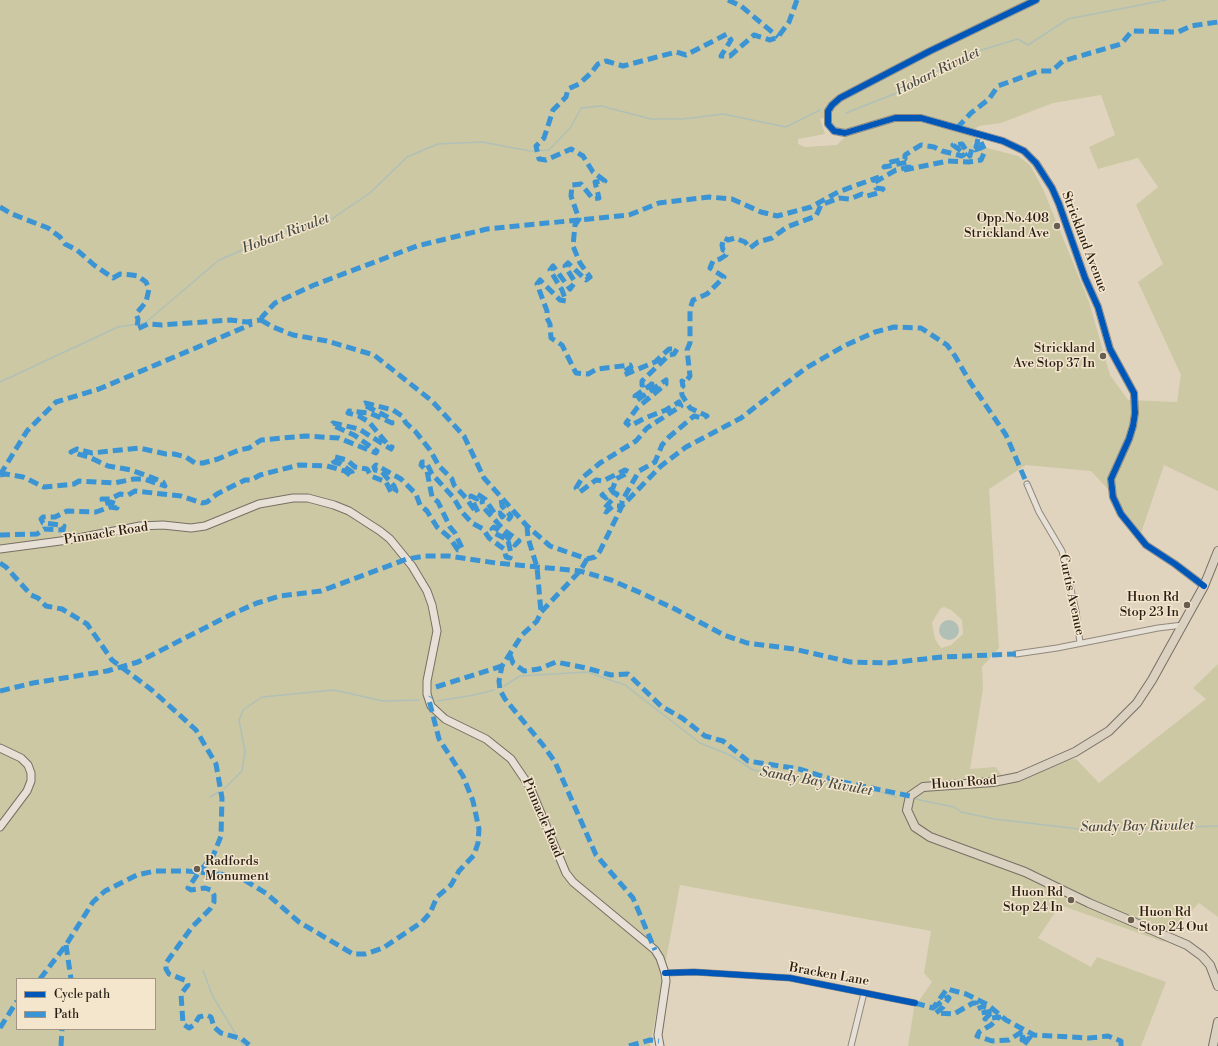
<!DOCTYPE html>
<style>
body{margin:0}
#map{position:relative;width:1218px;height:1046px;overflow:hidden;background:#e1d4bf;font-family:"Libre Bodoni",serif}
canvas{display:block}
.legend{position:absolute;left:16px;top:978px;width:140px;height:52px;box-sizing:border-box;background:#f4e5cd;border:1px solid #a29583;margin:0;padding:5px 7px;list-style:none;font-size:12px;color:#261d14}
.legend li{display:flex;align-items:center;gap:8px;height:20px}
.legend b{width:20px;border:1px solid #a29583}
</style>
<div id="map">
<canvas width="1218" height="1046"></canvas>
<ul class="legend">
<li><b style="height:5px;background:#0057b8"></b>Cycle path</li>
<li><b style="height:5px;background:#3b94d3"></b>Path</li>
</ul>
</div>
<script>
const ctx = document.querySelector('canvas').getContext('2d');
ctx.lineJoin = 'round';
function fill(path, color) { ctx.fillStyle = color; ctx.fill(path, 'evenodd'); }
const poly = rows => new Path2D(rows.map(r => 'M' + r).join(''));
function strokePath(path, color, width, dash) { ctx.strokeStyle = color; ctx.lineWidth = width; ctx.lineCap = dash ? 'butt' : 'round'; ctx.setLineDash(dash || []); ctx.stroke(path); }
function write(font, color, halo, rows, align = 'center') {
  ctx.font = font + ' "Libre Bodoni",serif'; ctx.lineWidth = 3; ctx.setLineDash([]); ctx.textBaseline = 'middle'; ctx.strokeStyle = halo; ctx.fillStyle = color; for (const [text, x, y, turn = 0] of rows) {
    ctx.save(); ctx.translate(x, y); ctx.rotate((+turn || 0) * Math.PI / 180); ctx.textAlign = isNaN(turn) ? turn : align; if (halo) ctx.strokeText(text, 0, 0); ctx.fillText(text, 0, 0); ctx.restore();
  }
}
const green = poly([
 [0,0,1218,0,1218,491,1164,465,1141,533,1106,487,1091,471,1026,465,989,489,999,648,982,667,983,689,970,769,996,767,1005,780,1056,761,1076,759,1099,783,1206,699,1193,688,1218,664,1218,917,1199,903,1167,936,1164,942,1060,905,1038,938,1091,967,1097,957,1166,982,1141,1046,908,1046,914,1008,932,982,924,973,931,931,680,885,650,1046,0,1046],
 [1101,95,1115,135,1089,147,1098,169,1138,158,1158,187,1136,205,1163,264,1138,282,1181,375,1177,402,1128,400,1110,375,1089,302,1043,189,1030,165,1018,156,972,144,982,134,972,131,979,126,1001,123,1053,103],
 [827,117,838,132,849,133,837,145,805,147,798,144,798,139,825,134,820,119],
 [944,607,951,610,962,620,963,634,951,645,941,648,935,639,932,623,940,609],
 [17,979,155,979,155,1029,17,1029]
]);
const water = poly([
 '939 630a10 10 0 1 1 20 0a10 10 0 1 1-20 0Z'
]);
const stream = poly([
 [846,113,917,85,945,66,975,52,1018,39,1028,45,1068,19,1166,0],
 [0,382,118,327,145,323,219,260,287,231,330,220,370,193,407,157,438,144,482,142,530,151,549,150,571,127,581,108,601,106,651,119,683,119,723,114,786,127,820,110],
 [504,686,520,676,587,672,625,685,700,743,730,755,753,770,882,792,896,797],
 [437,701,474,695,494,690],
 [224,789,242,771,245,751,239,720,243,710,262,697,334,690,383,701,419,700],
 [210,797,219,792],
 [915,799,954,807,961,812,994,819,1079,829,1107,830,1218,826],
 [203,970,212,995,243,1046]
]);
const minor = poly([
 [1027,484,1039,512,1062,551,1076,611,1080,643],
 [1016,654,1057,648,1158,628,1183,625],
 [665,973,694,972,790,978,915,1003],
 [851,1046,864,993]
]);
const tertiary = poly([
 [1036,0,930,51,840,98,832,105,828,111,828,124,834,131,845,133,895,118,921,118,1003,141,1024,151,1036,163,1052,188,1059,204,1085,278,1098,307,1110,349,1134,393,1135,413,1133,426,1129,439,1111,479,1113,497,1121,514,1146,545,1175,564,1204,586]
]);
const secondary = poly([
 [0,549,68,540,140,526,163,525,191,528,205,526,259,504,293,498,308,498,334,505,349,511,380,531,390,539,412,566,427,591,432,605,437,631,427,681,427,694,431,706,445,719,486,739,511,759,530,787,566,873,573,882,655,950,660,958,665,973,666,981,658,1035,660,1046],
 [0,748,21,758,28,765,31,773,31,781,27,791,0,827]
]);
const primary = poly([
 [1218,551,1204,586,1152,680,1137,703,1109,731,1075,752,1018,777,993,782,923,787,910,796,907,810,915,827,930,837,1025,872,1089,903,1187,945,1202,956,1210,965,1218,986],
 [1213,1046,1218,1022]
]);
const quiet = poly([
 [728,0,741,6,778,37],
 [797,0,789,22,778,37,770,40,754,35,730,56,721,56,731,40,727,34,686,55,676,52,623,66,606,61,598,64,591,73,579,84,568,89,566,97,553,110,544,138,536,146,539,159,546,160,571,149,583,156,593,172,605,181,595,182,599,198,593,199,581,184,572,185,571,196,579,219,575,225,573,246,580,263,590,277,586,280,568,263,565,266,575,282,570,289,553,266,550,270,562,290,566,301,560,300,540,280,537,284,547,311,547,318,550,324,551,338,562,345,576,373,588,374,597,369,630,365,631,367,625,371,624,375,655,362,669,349,677,349,674,354,669,355,642,381,642,385,652,384,635,396,636,401,666,380,666,384,637,408,626,423,630,426,645,418,666,410,679,402,681,406,647,428,636,441,600,463,582,478,576,488,580,492,596,480,603,481,625,470,629,472,616,479,613,488,602,495,606,498,613,492,617,494,603,510,606,512,613,506,622,506,622,501,639,471,655,462,662,445,669,437,694,416,702,418,707,416,690,408,682,395,681,388,683,386,682,381,685,383,690,376,687,350,690,343,690,309,693,300,707,294,724,277,710,268,713,261,720,259,726,255,726,251,723,250,722,245,724,238,728,240,735,238,745,242,750,248,758,242,772,238,787,227,816,216,821,205,839,198,850,199,862,194,867,196,878,193,883,189,876,188,875,182,896,170,909,167,908,162,884,167,891,162,905,159,905,155,921,145,934,147,942,151,962,156,965,154,953,145,962,144,970,156,972,148,975,150,981,148,980,144,976,147,978,139],
 [957,128,971,113,989,99,998,86,1039,71,1052,71,1063,61,1121,44,1132,31,1178,32,1191,26,1218,22],
 [904,170,948,161,969,162,981,160,985,151,981,142],
 [0,207,12,214,48,228,60,237,65,244,77,250,94,265,113,278,120,274,132,275,138,276,146,282,149,289,146,302,136,314,138,319,137,329,148,324,162,325,230,320,247,322,261,320],
 [261,320,273,327,293,335,327,341,374,355,432,401,464,436,484,478,527,526,550,546,587,559,595,557,600,551,622,506,661,466,686,447,741,418,806,368,844,346,875,332,894,327,921,328,947,345,955,356,970,382,1006,435,1027,484],
 [261,320,262,317,275,303,314,285,417,246,458,236,487,229,629,215,659,203,709,197,732,199,761,212,777,216,811,207,838,192,879,177],
 [0,475,6,474,23,477,44,487,74,484,79,481,114,483,134,479,144,479,165,486,163,482,148,476,131,470,108,466,89,457,71,452,77,449,92,453,139,448,166,454,174,454,186,457,195,463,203,463,218,459,239,450,249,448,261,440,305,436,339,438,376,453,377,451,354,435,332,425,333,423,359,429,391,449,392,447,389,446,369,422,359,416,348,413,349,411,370,413,392,423,391,419,382,414,364,405,363,404,365,403,393,410,402,416,406,423,415,431,430,450,439,466,452,479,454,485,466,498,476,512,478,512,471,498,471,496,477,499,477,494,485,499,495,514,500,513,502,517,505,514,509,519,511,516,502,506,501,498],
 [0,475,27,431,56,402,99,389,252,324],
 [527,526,528,538,537,567,541,612],
 [0,535,37,534,44,529,63,530,64,526,61,525,43,523,41,519,43,517,55,517,67,511,96,512,110,507,117,508,117,504,111,502,103,504,102,499,110,499,120,494,128,495,135,491,181,496,202,503,207,502,217,494,245,480,251,480,260,475,299,465,327,466,345,471,351,476,353,475,352,472,341,464,334,462,332,459,335,457,347,460,355,467,367,469,371,476,386,482,391,492,394,493,396,491,394,486,382,472,375,470,374,467,376,465,401,479,416,494,420,505,427,511,437,527,450,538,458,550,460,550,462,548,455,533,450,527,438,502,432,497,427,471,421,465,422,462,426,462,432,474,453,497,462,512,472,523,483,529,489,538,504,549,506,557,510,558,511,554,508,540,494,533,492,529,494,527,504,534,515,545,519,541,504,530,484,508,482,502,483,499],
 [587,559,580,571,541,612,537,621,522,635,502,666,499,681,500,690,505,699,543,745,555,762,596,855,633,898,655,950],
 [0,563,6,567,31,595,38,598,46,606,62,609,87,624,112,660,153,691,196,730,216,764,222,798,221,836,213,856,199,872,188,888,191,890,205,888,211,890,214,895,214,902,210,909,192,927,166,963,166,969,169,974,187,981,188,985,181,994,183,1024,189,1028,194,1025,199,1017,206,1015,211,1017,214,1027,221,1033,242,1039,249,1045],
 [510,655,513,663,524,671,539,669,556,662,586,668,611,675,628,674,661,706,682,718,705,736,723,741,748,761,799,769,838,781,910,796],
 [436,687,502,666],
 [0,691,33,683,107,671,138,662,232,614,257,603,280,596,321,591,407,559,425,556,449,556,496,563,580,571,611,580,641,593,675,609,724,635,747,643,794,649,850,662,888,663,942,657,1016,654],
 [66,945,71,979],
 [40,979,66,945,93,902,105,891,137,875,155,871,187,871,238,876,267,894,299,922,353,954,365,954,383,948,422,922,430,913,437,897,451,885,459,871,474,855,478,843,479,829,473,801,463,776,439,739,429,700,431,697],
 [915,1003,933,1008,947,989,966,994,988,1005,1006,1020,1034,1035,1089,1038,1108,1036,1121,1041,1121,1046],
 [933,1008,948,997,949,998,943,1007,936,1013,954,1014,973,1003,976,1003,977,1009,984,1006,981,1013,993,1011,985,1019,999,1017,991,1025,979,1032,977,1036,992,1041,1009,1040,1023,1031,1022,1040,1027,1035,1030,1037,1023,1046],
 [0,1028,17,1001],
 [61,1046,62,1029],
 [629,1046,650,1040,659,1041]
]);
const cycleway = poly([
 [1036,0,930,51,840,98,832,105,828,111,828,124,834,131,845,133,895,118,921,118,1003,141,1024,151,1036,163,1052,188,1059,204,1085,278,1098,307,1110,349,1134,393,1135,413,1133,426,1129,439,1111,479,1113,497,1121,514,1146,545,1175,564,1204,586],
 [665,973,694,972,790,978,915,1003]
]);
const markers = [
 [1057,226,4,"#675d50"],
 [1103,356,4,"#675d50"],
 [1187,605,4,"#675d50"],
 [197,869,4,"#675d50"],
 [1071,900,4,"#675d50"],
 [1131,920,4,"#675d50"]
];
const poiNames = [
 ["Opp.No.408",1049,219],
 ["Strickland Ave",1049,234],
 ["Strickland",1095,349],
 ["Ave Stop 37 In",1095,364],
 ["Huon Rd",1179,598],
 ["Stop 23 In",1179,613],
 ["Radfords",205,862,"left"],
 ["Monument",205,877,"left"],
 ["Huon Rd",1063,893],
 ["Stop 24 In",1063,908],
 ["Huon Rd",1139,913,"left"],
 ["Stop 24 Out",1139,928,"left"]
];
const streetNames = [
 ["Strickland Avenue",1084,242,69],
 ["Pinnacle Road",106,534,-9],
 ["Curtis Avenue",1071,595,78],
 ["Huon Road",964,783,-4],
 ["Pinnacle Road",542,818,67],
 ["Bracken Lane",829,975,10]
];
const waterNames = [
 ["Hobart Rivulet",938,72,-26],
 ["Hobart Rivulet",286,234,-20],
 ["Sandy Bay Rivulet",816,782,10],
 ["Sandy Bay Rivulet",1137,827,-1]
];
fill(green, '#ccc8a3');
fill(water, '#b0c0b7');
strokePath(stream, '#b0c0b7', 1.5);
strokePath(minor, '#91897c', 7);
strokePath(tertiary, '#91897c', 8);
strokePath(secondary, '#776f64', 9);
strokePath(primary, '#776f64', 10);
strokePath(minor, '#e6e0d6', 5);
strokePath(tertiary, '#e6e0d6', 6);
strokePath(secondary, '#e6e0d6', 7);
strokePath(primary, '#dad1c1', 8);
strokePath(quiet, '#3b94d3', 5, [10, 5]);
strokePath(cycleway, '#0057b8', 6);
for (const [x, y, r, color] of markers) { const dot = new Path2D(); dot.arc(x, y, r, 0, 2 * Math.PI); ctx.fillStyle = color; ctx.fill(dot); strokePath(dot, '#f4e5cd', 1.5); }
write('13px', '#261d14', '#f4e5cd', poiNames, 'right');
write('13px', '#261d14', '#f4e5cd', streetNames);
write('italic 14px', '#494c44', '#f4e5cd', waterNames);
</script>
